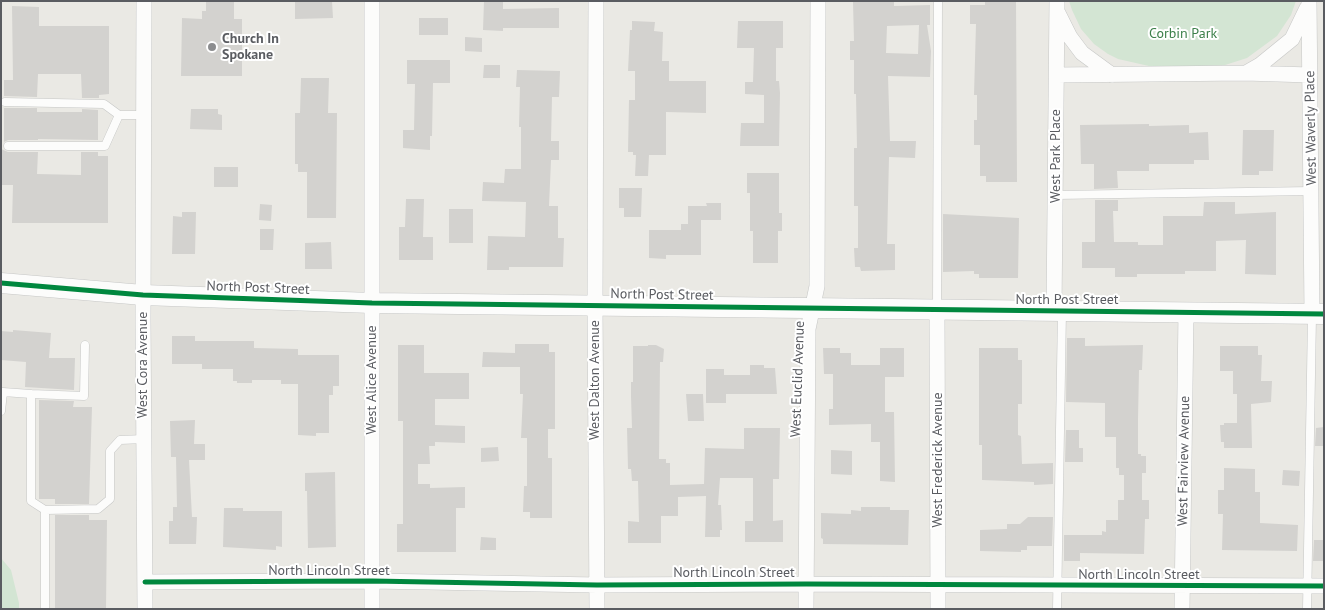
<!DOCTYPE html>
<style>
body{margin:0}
#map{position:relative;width:1325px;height:610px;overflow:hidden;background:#eae9e4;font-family:"PT Sans",sans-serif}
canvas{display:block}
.frame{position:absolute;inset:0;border:2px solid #5a5c61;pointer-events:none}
</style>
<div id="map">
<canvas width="1325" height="610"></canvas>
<div class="frame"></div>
</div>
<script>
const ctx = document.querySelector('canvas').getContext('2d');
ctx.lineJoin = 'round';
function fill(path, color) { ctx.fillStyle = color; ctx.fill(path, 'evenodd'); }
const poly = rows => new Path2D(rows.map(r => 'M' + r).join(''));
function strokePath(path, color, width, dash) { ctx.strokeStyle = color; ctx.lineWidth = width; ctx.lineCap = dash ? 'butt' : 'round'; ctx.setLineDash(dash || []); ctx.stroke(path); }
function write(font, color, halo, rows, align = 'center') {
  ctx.font = font + ' "PT Sans",sans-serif'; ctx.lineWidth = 4; ctx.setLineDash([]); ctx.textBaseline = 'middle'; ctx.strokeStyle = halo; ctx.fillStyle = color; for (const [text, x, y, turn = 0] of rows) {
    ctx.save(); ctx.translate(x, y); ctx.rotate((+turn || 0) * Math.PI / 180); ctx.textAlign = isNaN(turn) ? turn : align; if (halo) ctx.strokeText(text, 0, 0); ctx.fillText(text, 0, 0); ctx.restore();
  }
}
const green = poly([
 [1069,1,1296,1,1291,15,1277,36,1247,58,1222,66,1149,66,1118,59,1108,54,1094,44,1081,29,1072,10],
 [1,558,11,570,19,603,19,609,1,609]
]);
const building = poly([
 [206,1,234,1,234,19,242,19,242,76,181,76,182,18,202,19,202,11,206,11],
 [295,1,332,1,333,18,295,19],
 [484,1,503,1,503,9,559,8,559,28,503,28,503,31,483,30],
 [894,1,894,6,930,5,930,25,927,25,931,51,930,77,888,76,890,141,916,141,915,158,889,157,887,244,895,244,895,270,861,271,860,267,855,267,854,248,858,248,858,206,854,206,854,148,857,148,856,94,854,94,854,60,850,60,850,41,854,41,853,2],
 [919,25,918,54,886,53,887,26],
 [985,1,1016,1,1017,182,986,182,986,176,980,176,980,145,974,145,974,120,977,120,977,95,974,95,976,24,970,24,970,5,985,5],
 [12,6,39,7,39,26,109,26,109,94,99,95,99,98,82,98,81,74,38,74,37,97,4,96,4,80,13,80],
 [419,18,448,18,448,35,419,35],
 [632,21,655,22,654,31,663,32,662,61,669,61,669,81,706,81,706,113,666,112,666,155,649,155,648,176,635,176,636,155,633,155,633,152,628,152,629,100,635,100,635,71,628,71,630,30,632,30],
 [738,21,783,21,783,48,776,48,776,81,779,81,780,93,779,146,740,146,741,123,764,123,764,95,745,94,745,82,753,82,754,48,737,48],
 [465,37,482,38,482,52,465,51],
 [407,60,450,60,450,83,433,83,432,136,430,136,430,150,403,148,403,130,414,130,415,84,407,84],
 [484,65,500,65,500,78,483,78],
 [517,70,560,71,559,97,552,97,551,141,559,141,559,160,551,160,549,206,558,206,558,238,564,238,563,267,509,267,509,270,487,270,488,236,525,237,526,202,482,201,483,182,504,183,505,169,521,169,521,127,519,127,520,87,516,87],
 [301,78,329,78,328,113,337,113,336,218,307,218,307,172,298,172,298,164,295,164,295,113,300,113],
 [4,108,37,108,37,112,82,112,82,109,98,110,98,140,38,139,38,140,8,140,4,142],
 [191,109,218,109,218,114,222,115,222,130,190,129],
 [1149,124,1149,126,1189,125,1189,133,1208,132,1209,160,1194,160,1194,164,1149,164,1149,171,1117,171,1118,188,1094,189,1094,164,1081,164,1080,125],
 [1243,130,1274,130,1273,171,1259,171,1259,175,1242,175],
 [1,149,8,152,38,152,37,174,81,175,81,152,98,152,98,156,108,156,108,223,12,223,13,185,1,185],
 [214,167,238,167,238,187,214,187],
 [747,173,779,173,779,213,782,213,782,231,778,231,778,263,753,263,753,231,750,231,750,193,747,193],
 [619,188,642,188,641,217,624,217,624,208,619,208],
 [406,199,424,199,423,237,433,237,433,260,399,260,399,227,405,227],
 [1095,200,1118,200,1118,211,1113,211,1114,242,1138,242,1138,245,1163,245,1163,216,1203,216,1204,202,1235,202,1235,214,1276,212,1276,275,1245,274,1246,240,1216,241,1216,271,1185,271,1185,274,1137,274,1137,277,1115,277,1115,268,1082,268,1082,242,1095,242],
 [706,203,721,203,721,220,701,220,701,255,666,255,666,259,649,258,649,230,681,230,681,224,688,224,688,206,707,206],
 [260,204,272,205,271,221,259,220],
 [449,209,473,209,473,243,449,243],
 [182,212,196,212,195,254,172,254,173,216,182,217],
 [943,214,1019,218,1018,278,979,278,979,274,974,274,974,271,943,272],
 [260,229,274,229,273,250,260,250],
 [331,242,332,269,305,269,305,243],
 [13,330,51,333,49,358,75,358,74,390,25,387,26,362,1,360,1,331,13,332],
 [172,336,195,336,195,341,254,341,254,348,298,349,298,355,339,355,339,386,333,386,333,395,329,395,329,433,316,433,316,436,298,435,298,384,281,384,281,380,252,380,252,383,237,383,237,381,233,381,233,369,202,369,202,364,172,364],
 [1067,338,1085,338,1085,346,1143,345,1142,370,1139,370,1138,419,1138,454,1141,454,1141,456,1146,456,1146,473,1142,473,1142,500,1149,500,1149,519,1145,519,1144,554,1080,553,1080,561,1064,561,1064,535,1102,535,1102,531,1106,532,1106,520,1118,520,1118,500,1124,500,1124,475,1119,475,1119,468,1116,468,1116,437,1105,437,1105,403,1066,402],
 [515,344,549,344,549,352,555,352,555,429,548,429,548,458,552,458,552,518,530,518,530,512,523,512,524,486,527,486,527,438,521,438,523,394,520,394,520,367,482,367,483,352,515,353],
 [398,345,424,345,424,373,469,373,469,399,435,399,435,425,465,426,465,443,435,442,435,446,429,446,430,464,418,464,418,484,430,484,430,488,465,487,465,508,456,508,456,552,397,552,397,524,403,524,403,421,398,421],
 [648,345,656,345,664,349,663,362,660,362,659,459,666,459,666,463,670,463,670,485,704,484,705,448,744,449,744,428,780,428,779,479,773,479,773,521,783,520,783,542,745,542,745,521,753,521,753,478,720,478,718,505,721,505,722,530,720,530,720,537,705,537,706,496,678,497,678,516,661,516,661,543,628,543,628,521,639,522,638,481,632,481,631,469,628,469,627,428,632,428,631,396,631,382,633,382,633,346,648,346],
 [1220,346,1258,346,1258,355,1262,355,1261,381,1272,381,1271,402,1251,404,1252,448,1224,448,1224,442,1221,442,1220,425,1224,425,1224,423,1237,423,1237,394,1233,394,1233,371,1220,371],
 [823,348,840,348,840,353,851,353,851,365,880,365,880,348,904,348,904,377,885,377,885,412,894,412,895,482,880,481,880,442,871,442,871,424,829,425,829,409,833,409,833,374,824,374],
 [979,348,1018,348,1018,360,1022,360,1022,404,1018,404,1018,435,1021,436,1022,464,1053,463,1053,484,1034,485,1034,482,982,480,982,445,979,445],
 [750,365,764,365,764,368,775,368,777,394,726,394,726,403,706,403,706,369,724,369,724,375,750,375],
 [686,394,703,394,704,421,688,421],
 [39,400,74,401,73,407,92,407,89,504,55,504,55,499,39,499],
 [195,420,194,444,205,444,205,460,189,460,192,517,197,517,196,544,169,544,169,521,173,521,173,507,177,507,176,457,171,457,170,421],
 [1324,427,1324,446,1315,446,1316,428],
 [1066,430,1079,430,1079,448,1083,448,1083,462,1065,462],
 [498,447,499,461,481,462,481,448],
 [831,450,852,451,852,475,831,474],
 [1224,468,1255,469,1255,492,1260,492,1260,523,1298,525,1297,551,1222,550,1223,514,1218,514,1218,490,1224,490],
 [1283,470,1300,471,1299,486,1282,485],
 [335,472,336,547,308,548,307,491,305,491,305,473],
 [861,507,890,507,890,510,909,510,908,545,823,544,823,539,821,538,821,513,851,514,851,510,861,511],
 [224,508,243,508,243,511,282,511,282,547,276,546,276,550,223,547],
 [55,515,89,515,89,520,107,520,106,609,55,609],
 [1028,517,1053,517,1052,546,1027,546,1027,550,1021,550,1021,552,980,551,980,530,1007,529,1007,524,1020,524],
 [481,537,496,538,496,550,480,550],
 [1314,540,1324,540,1324,561,1313,561]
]);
const service = poly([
 [5,102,104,104,119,115,143,115],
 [8,146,105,146,119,115],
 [1056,195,1311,191],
 [937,308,938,1],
 [1,392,3,392,1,411],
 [3,392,31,394,31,501,45,510,98,509,110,499,110,451,120,440,144,439],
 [31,394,84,396,85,345],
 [45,510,45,609],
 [1057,609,1062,311],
 [1307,609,1312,316]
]);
const minor = poly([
 [144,1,143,320,145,609],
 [372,1,372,609],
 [596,1,595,305,597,609],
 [1309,1,1312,314],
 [1058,13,1070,37,1082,53,1112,75],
 [1246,73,1260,65,1292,39,1307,8],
 [1057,75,1245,73,1310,75],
 [937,310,938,609],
 [1054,311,1057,1],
 [145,582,372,581,597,585,806,584,1324,586],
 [806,609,808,329,817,286,818,1],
 [1182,609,1186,312]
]);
const tertiary = poly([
 [1,283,143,295,372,303,1324,314]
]);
const cycleway = poly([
 [1,283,143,295,372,303,1324,314],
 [145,582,372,581,597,585,806,584,1324,586]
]);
const markers = [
 [212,47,5,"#8c8d8f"]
];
const parkNames = [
 ["Corbin Park",1183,34]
];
const poiNames = [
 ["Church In",222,39],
 ["Spokane",222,55]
];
const streetNames = [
 ["West Waverly Place",1311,128,-91],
 ["West Park Place",1056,156,-90],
 ["North Post Street",258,288,2],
 ["North Post Street",662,295,1],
 ["North Post Street",1067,300],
 ["West Cora Avenue",143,365,-90],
 ["West Euclid Avenue",798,379,-88],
 ["West Alice Avenue",372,380,-90],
 ["West Dalton Avenue",595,380,-90],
 ["West Frederick Avenue",938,460,-90],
 ["West Fairview Avenue",1184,461,-89],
 ["North Lincoln Street",329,571],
 ["North Lincoln Street",734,573],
 ["North Lincoln Street",1139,575]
];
fill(green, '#d3e5d3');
fill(building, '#d3d2cf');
strokePath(service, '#c6c7c6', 9);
strokePath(minor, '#c6c7c6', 16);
strokePath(tertiary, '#c6c7c6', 21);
strokePath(service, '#fcfcfb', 8);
strokePath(minor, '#fcfcfb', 15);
strokePath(tertiary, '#fcfcfb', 20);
strokePath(cycleway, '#00873e', 5);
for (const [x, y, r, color] of markers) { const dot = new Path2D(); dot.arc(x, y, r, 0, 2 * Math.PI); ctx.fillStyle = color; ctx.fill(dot); strokePath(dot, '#fff', 2); }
write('14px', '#3b7f49', '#fff', parkNames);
write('bold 14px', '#5a5c61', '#fff', poiNames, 'left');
write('14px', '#5a5c61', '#fff', streetNames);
</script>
